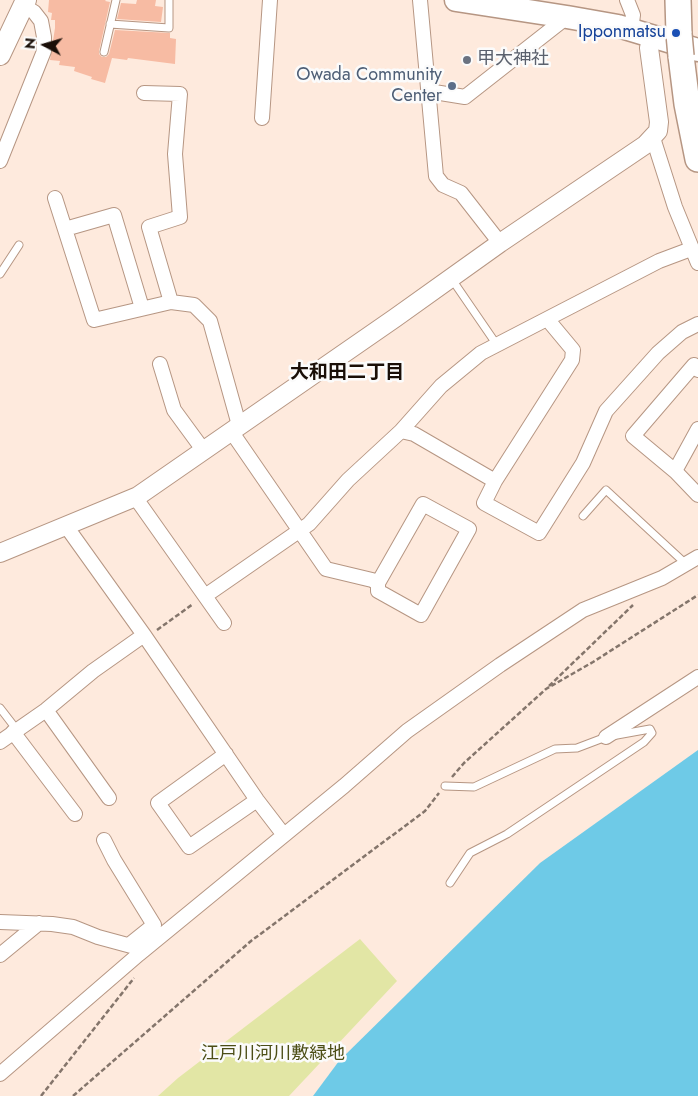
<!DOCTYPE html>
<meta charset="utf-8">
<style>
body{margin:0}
#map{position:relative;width:698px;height:1096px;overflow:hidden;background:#feeadd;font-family:Jost,sans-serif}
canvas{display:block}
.north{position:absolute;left:20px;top:20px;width:50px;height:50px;-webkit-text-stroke:4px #fbfbfb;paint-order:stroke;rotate:276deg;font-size:14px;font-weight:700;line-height:20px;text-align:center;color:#190e07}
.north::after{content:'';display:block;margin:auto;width:18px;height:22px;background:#190e07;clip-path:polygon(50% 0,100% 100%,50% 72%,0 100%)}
</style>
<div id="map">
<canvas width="698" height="1096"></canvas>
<div class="north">N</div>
</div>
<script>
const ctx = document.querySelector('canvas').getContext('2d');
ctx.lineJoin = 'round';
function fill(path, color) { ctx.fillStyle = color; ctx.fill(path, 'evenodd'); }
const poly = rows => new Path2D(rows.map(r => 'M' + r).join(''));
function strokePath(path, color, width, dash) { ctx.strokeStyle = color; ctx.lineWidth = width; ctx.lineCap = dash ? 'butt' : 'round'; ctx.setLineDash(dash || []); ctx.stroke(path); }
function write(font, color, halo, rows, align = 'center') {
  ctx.font = font + ' Jost,"Noto Sans JP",sans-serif'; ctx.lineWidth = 5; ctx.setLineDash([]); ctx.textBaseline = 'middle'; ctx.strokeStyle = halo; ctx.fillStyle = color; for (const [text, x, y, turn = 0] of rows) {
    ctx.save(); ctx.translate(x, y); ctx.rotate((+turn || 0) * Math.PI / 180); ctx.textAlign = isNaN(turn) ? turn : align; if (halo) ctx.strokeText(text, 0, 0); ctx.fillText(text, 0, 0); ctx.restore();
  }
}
const green = poly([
 [360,939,397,981,289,1096,158,1096,178,1078]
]);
const water = poly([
 [698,750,698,1096,313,1096,339,1061,540,863]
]);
const building = poly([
 [49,0,106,0,105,1,110,2,99,51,99,54,102,57,106,57,109,54,115,30,170,33,170,38,176,39,175,64,128,58,127,60,112,58,105,83,91,79,92,77,74,71,75,67,59,65,60,61,50,60,55,28,55,20,51,20,52,13,48,12],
 [137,0,156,0,155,6,163,7,161,22,117,19,121,3,136,4]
]);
const path = poly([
 [157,630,193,604],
 [549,686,633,605],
 [452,777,464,763,546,689,593,662,698,595],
 [41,1096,134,978],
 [73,1096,251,941,425,811,439,793]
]);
const service = poly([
 [110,24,169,28,169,0],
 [104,52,116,0],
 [0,274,19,245],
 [451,278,497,345],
 [583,516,606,490,686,564],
 [0,708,17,730],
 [445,786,474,787,555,749,577,748,606,737,650,729,652,733,644,742,507,834,470,853,450,883]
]);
const minor = poly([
 [420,0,436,176,443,185,461,193,500,243],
 [627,0,633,15,631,30],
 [428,91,465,97,567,17],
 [144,93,180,94,175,154,180,217,149,227,171,302],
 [262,118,270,0],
 [653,138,675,207,698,263],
 [0,161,44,51,44,37,41,21,34,12,24,6],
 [55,198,94,320,171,302,194,305,210,321,239,425],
 [65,229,114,215,142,308],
 [160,364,174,410,204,451],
 [698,429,675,471,698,495],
 [231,431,326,569,372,580,378,583,378,591,421,615,469,529,423,504,378,583],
 [401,431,441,386,481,353,659,261,691,249],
 [675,471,633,436,694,365,698,370],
 [495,481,484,503,539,533,583,463,606,411,658,353,682,332,698,324],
 [135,497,224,623],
 [66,526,144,635,257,800,280,830],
 [205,596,309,524,348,480,401,431,414,434,495,481,572,360,573,350,548,320],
 [46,710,109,798],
 [13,732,75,814],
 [606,737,698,677],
 [0,742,46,710,93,671,144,635],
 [226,754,158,803,189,847,257,800],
 [104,840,114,860,154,925,129,945],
 [0,922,52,924,73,927,98,937,135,947,139,954],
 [0,955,39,923],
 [0,1074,139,954,344,786,407,731,500,665,583,610,662,578,698,557]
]);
const tertiary = poly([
 [0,553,138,496,395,318,500,243,645,145,658,131,659,122,649,48,652,36]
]);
const secondary = poly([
 [0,55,26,0]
]);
const primary = poly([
 [456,0,567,17,618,26,698,50]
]);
const motorway = poly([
 [678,0,679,34],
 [681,56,687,104,698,159]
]);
const motorwayBridge = poly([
 [679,34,681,56]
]);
const markers = [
 [676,33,5,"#1a4fb4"],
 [467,60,5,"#6b7280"],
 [452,86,5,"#5c6f8a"]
];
const transitNames = [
 ["Ipponmatsu",666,33]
];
const worshipNames = [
 ["甲大神社",477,60]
];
const serviceNames = [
 ["Owada Community",442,76],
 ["Center",442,97]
];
const parkNames = [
 ["江戸川河川敷緑地",273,1055]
];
const neighbourhoodNames = [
 ["大和田二丁目",347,373]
];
fill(green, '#e2e6a5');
fill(water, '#6ecae7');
fill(building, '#f7bba3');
strokePath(service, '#b69683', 9);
strokePath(minor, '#b69683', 16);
strokePath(tertiary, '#b69683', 20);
strokePath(secondary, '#b69683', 22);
strokePath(primary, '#b69683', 25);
strokePath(motorway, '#b69683', 28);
strokePath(path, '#84756b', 2.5, [5, 2.5]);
strokePath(service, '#fff', 7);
strokePath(minor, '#fff', 14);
strokePath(tertiary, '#fff', 18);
strokePath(secondary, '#fff', 20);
strokePath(primary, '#fff', 22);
strokePath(motorway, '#fff', 25);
strokePath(motorwayBridge, '#b69683', 28, []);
strokePath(motorwayBridge, '#fff', 25);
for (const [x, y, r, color] of markers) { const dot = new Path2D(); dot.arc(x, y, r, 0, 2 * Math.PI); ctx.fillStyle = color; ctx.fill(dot); strokePath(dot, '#fbfbfb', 2); }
write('18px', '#164399', '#fbfbfb', transitNames, 'right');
write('18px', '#5b616d', '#fbfbfb', worshipNames, 'left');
write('18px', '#4e5e75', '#fbfbfb', serviceNames, 'right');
write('18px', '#4c4e16', '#fbfbfb', parkNames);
write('bold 19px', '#190e07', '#fbfbfb', neighbourhoodNames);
</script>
